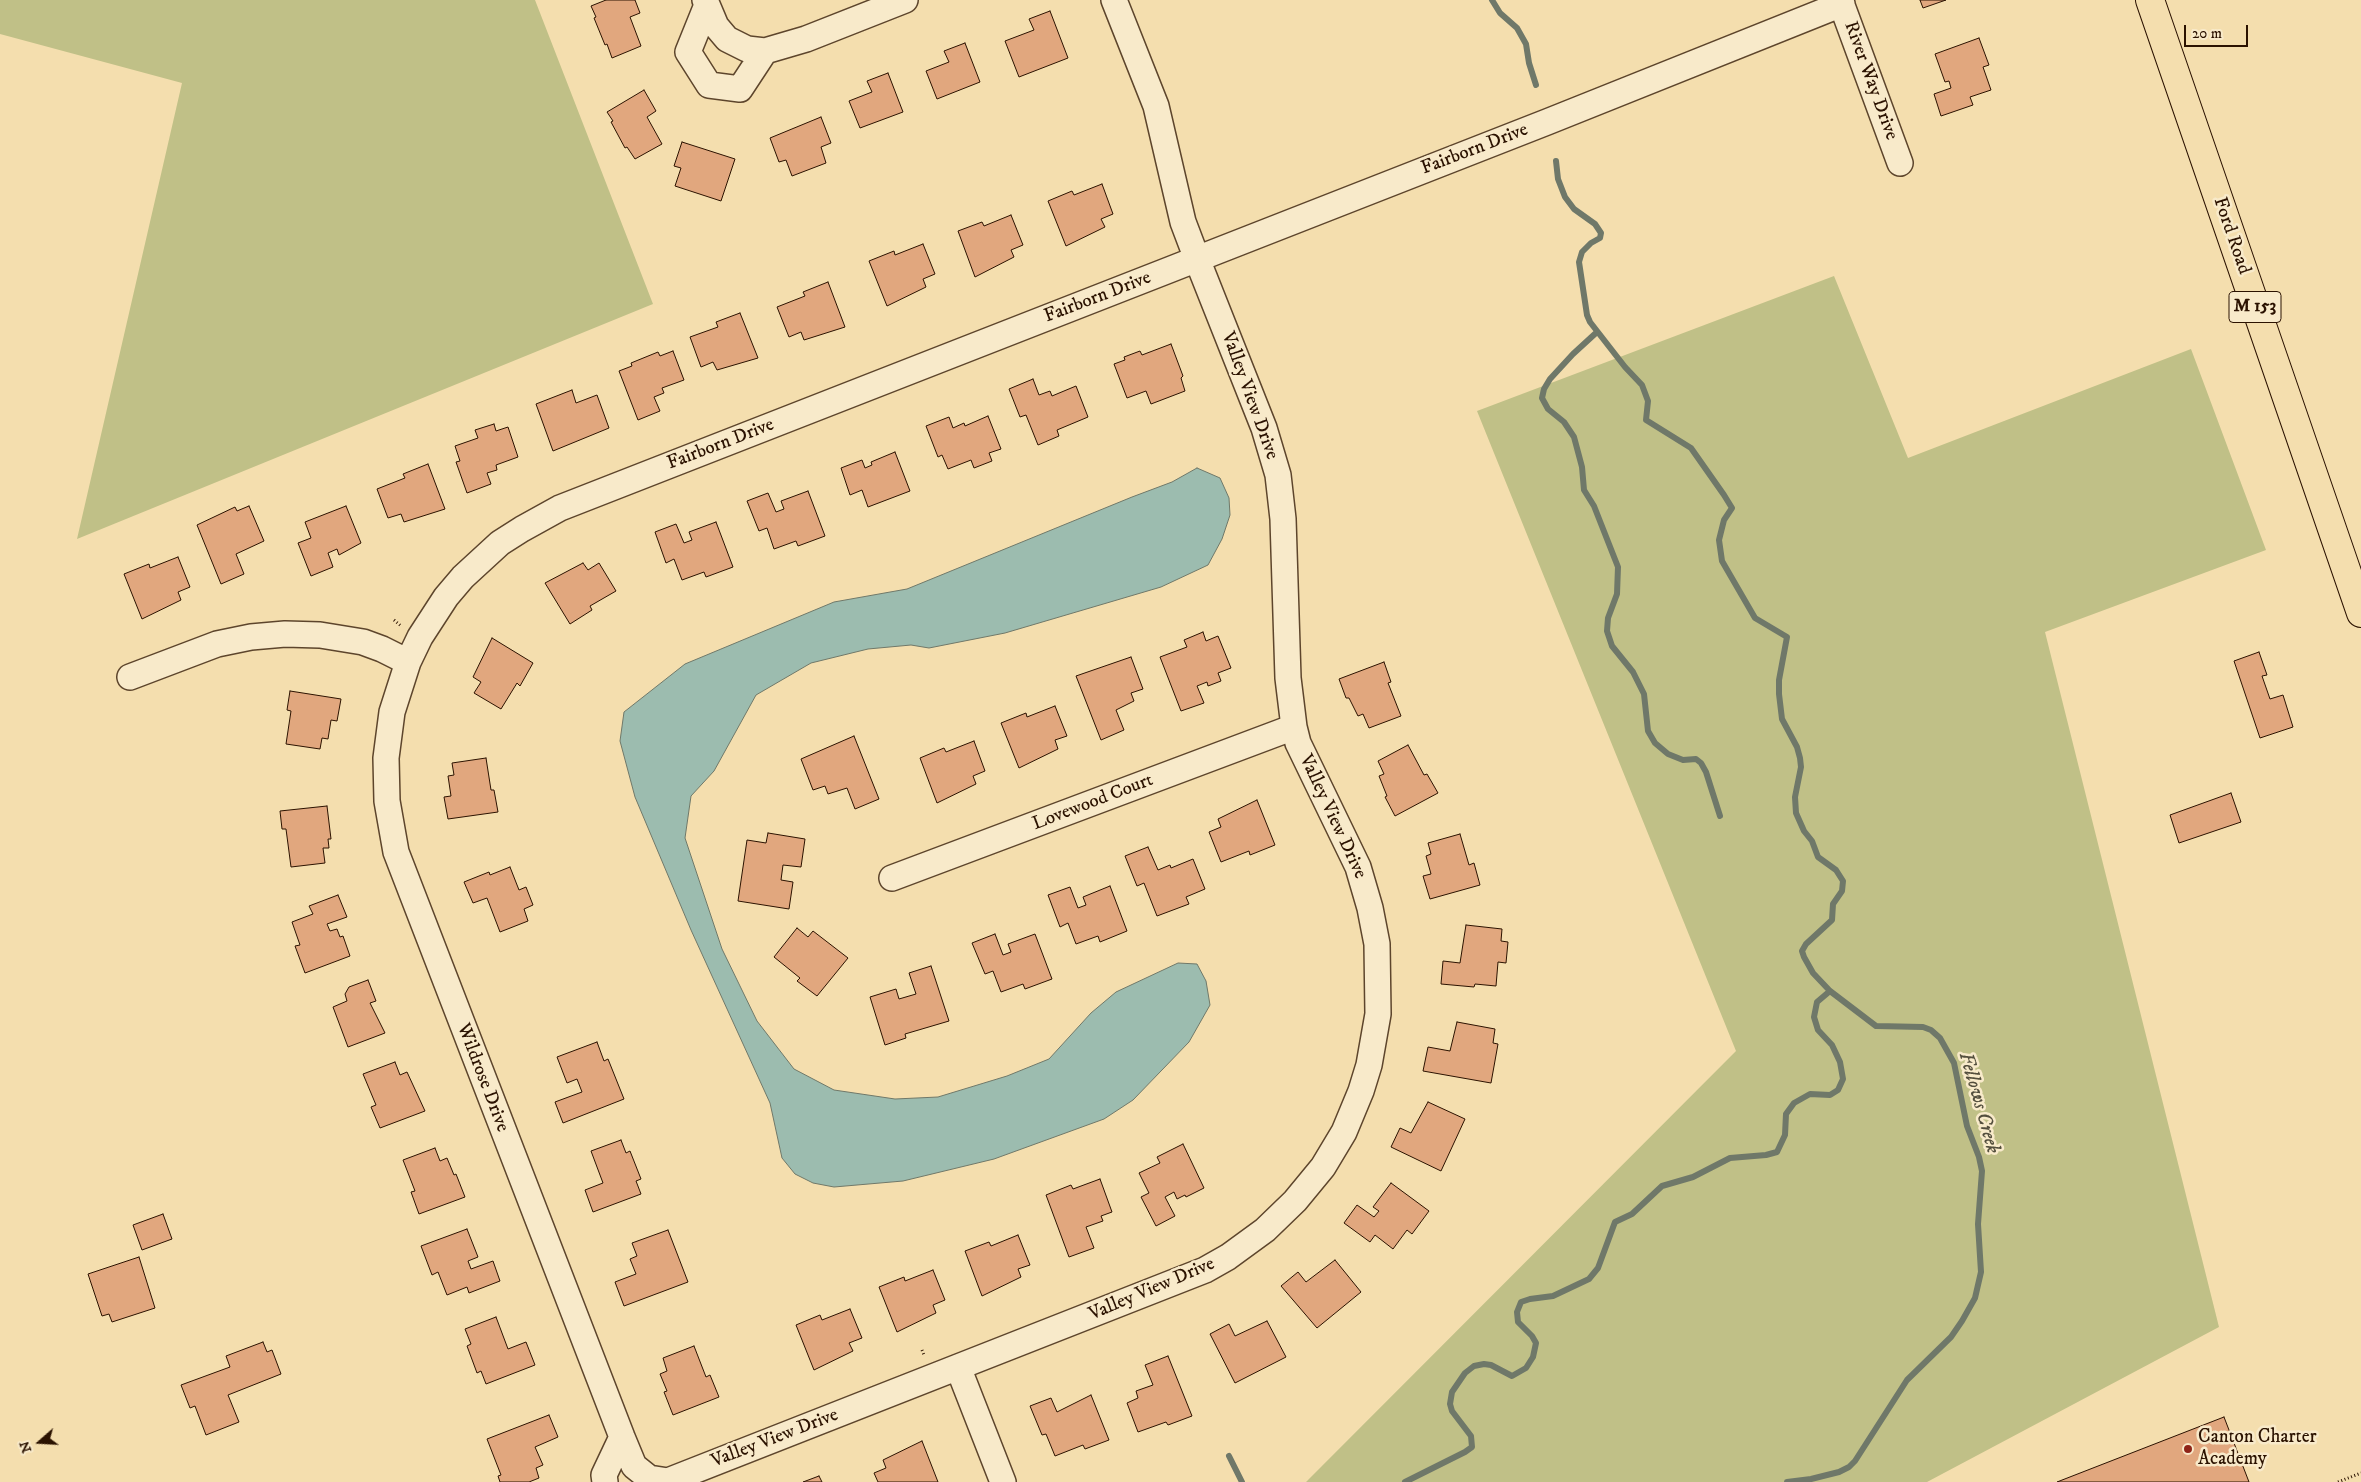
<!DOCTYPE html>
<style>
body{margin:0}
#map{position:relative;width:2361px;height:1482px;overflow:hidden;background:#f4deae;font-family:"IM FELL DW Pica",serif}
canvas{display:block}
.north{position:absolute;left:15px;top:1417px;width:50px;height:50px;-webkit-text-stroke:4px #f8eaca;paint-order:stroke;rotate:251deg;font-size:14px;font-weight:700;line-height:20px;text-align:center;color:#2b1200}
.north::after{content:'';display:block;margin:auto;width:18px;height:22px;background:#2b1200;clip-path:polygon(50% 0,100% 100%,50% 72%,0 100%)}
.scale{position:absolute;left:2184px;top:25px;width:64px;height:22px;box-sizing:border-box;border:2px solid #2b1200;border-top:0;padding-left:6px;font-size:15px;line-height:18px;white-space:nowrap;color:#2b1200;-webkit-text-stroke:4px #f8eaca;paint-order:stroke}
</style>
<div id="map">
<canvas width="2361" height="1482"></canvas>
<div class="north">N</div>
<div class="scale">20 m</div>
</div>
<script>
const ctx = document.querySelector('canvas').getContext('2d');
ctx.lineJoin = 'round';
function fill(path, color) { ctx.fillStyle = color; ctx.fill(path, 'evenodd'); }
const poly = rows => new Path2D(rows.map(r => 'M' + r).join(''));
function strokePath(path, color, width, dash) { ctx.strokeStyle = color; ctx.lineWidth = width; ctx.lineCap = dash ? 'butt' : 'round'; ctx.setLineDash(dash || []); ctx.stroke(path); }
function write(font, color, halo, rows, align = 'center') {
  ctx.font = font + ' "IM FELL DW Pica",serif'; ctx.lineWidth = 5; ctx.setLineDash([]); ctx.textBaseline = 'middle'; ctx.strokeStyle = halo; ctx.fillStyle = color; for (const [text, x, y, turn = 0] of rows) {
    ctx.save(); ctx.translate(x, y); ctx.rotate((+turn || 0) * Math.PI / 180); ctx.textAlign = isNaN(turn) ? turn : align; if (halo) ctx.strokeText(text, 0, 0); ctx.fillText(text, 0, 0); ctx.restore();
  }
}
const green = poly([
 [0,0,535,0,653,304,77,539,182,83,0,34],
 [1834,276,1908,458,2191,349,2266,550,2045,632,2219,1327,1927,1482,1306,1482,1736,1051,1477,411]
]);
const water = poly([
 [1197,468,1220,478,1229,498,1230,515,1222,539,1208,565,1161,587,1005,633,929,648,911,645,868,649,811,663,756,695,714,771,691,796,685,838,722,949,757,1021,794,1069,834,1090,895,1099,938,1097,1007,1076,1049,1059,1091,1013,1116,992,1178,963,1197,964,1206,981,1210,1005,1189,1042,1133,1100,1104,1119,994,1159,903,1181,834,1187,813,1183,795,1174,782,1158,770,1103,691,930,635,797,620,741,624,712,685,664,834,602,907,589,1132,497,1172,482,1197,468]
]);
const stream = poly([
 [1492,0,1500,13,1517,28,1526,44,1529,63,1536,85],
 [1556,161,1558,179,1565,197,1574,209,1595,224,1601,233,1600,238,1591,243,1582,252,1579,262,1587,315,1590,322,1625,367,1642,385,1648,401,1646,420,1691,448,1724,495,1732,508,1724,520,1719,540,1722,561,1755,618,1787,637,1779,680,1779,694,1782,719,1797,747,1800,758,1801,767,1795,797,1796,813,1804,831,1812,841,1818,857,1836,870,1843,881,1842,891,1833,904,1832,920,1806,944,1802,951,1804,957,1813,973,1830,991,1876,1026,1923,1027,1931,1030,1940,1038,1954,1063,1967,1126,1979,1157,1982,1171,1978,1224,1981,1272,1975,1298,1962,1321,1951,1337,1907,1380,1855,1461,1849,1467,1839,1472,1811,1479,1787,1482],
 [1597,332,1573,354,1550,379,1544,389,1542,398,1548,409,1564,422,1574,437,1582,467,1584,490,1594,506,1618,567,1617,594,1608,618,1607,631,1612,646,1633,672,1644,694,1648,731,1655,743,1668,754,1683,760,1696,759,1701,763,1706,772,1720,816],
 [1229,1456,1242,1482],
 [1405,1482,1465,1452,1472,1447,1471,1436,1452,1411,1450,1404,1452,1392,1465,1373,1474,1366,1484,1364,1491,1365,1512,1376,1526,1368,1533,1357,1536,1343,1532,1336,1518,1322,1517,1312,1521,1302,1530,1299,1553,1296,1589,1279,1598,1268,1615,1222,1632,1214,1662,1186,1693,1177,1730,1158,1766,1155,1777,1152,1785,1135,1786,1114,1794,1103,1810,1094,1830,1095,1838,1090,1843,1079,1840,1062,1832,1045,1818,1030,1814,1017,1817,1002,1830,991]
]);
const building = poly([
 [606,0,635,0,640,13,630,17,641,46,612,58,607,44,605,45,594,18,596,17,591,6,606,0],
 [1920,0,1946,0,1923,8,1920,0],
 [1050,11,1068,58,1019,77,1005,41,1034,30,1029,19,1050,11],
 [1979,38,1989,65,1983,67,1991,90,1970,97,1973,105,1941,116,1934,94,1951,88,1949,81,1945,82,1935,54,1979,38],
 [965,43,980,82,937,99,926,71,949,62,944,51,965,43],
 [888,73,903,112,860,128,849,101,872,92,867,81,888,73],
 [644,90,656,111,647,117,662,144,635,159,627,147,625,148,611,122,613,121,607,112,644,90],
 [821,117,831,143,821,147,826,163,792,176,786,160,779,162,770,138,821,117],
 [682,142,735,159,721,201,675,186,681,168,674,166,682,142],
 [1102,184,1113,214,1101,219,1105,227,1066,246,1048,201,1072,191,1074,195,1102,184],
 [1011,215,1023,245,1011,250,1014,257,975,277,958,231,982,222,984,226,1011,215],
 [923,244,935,274,923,279,926,287,887,306,869,261,894,251,895,255,923,244],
 [828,282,845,327,804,340,801,332,789,337,777,307,805,296,803,292,828,282],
 [740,313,758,358,717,370,713,362,701,367,690,337,718,327,716,322,740,313],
 [1171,344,1183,376,1181,378,1185,391,1151,404,1146,391,1127,398,1114,364,1125,360,1124,357,1140,351,1142,355,1171,344],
 [673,351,684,380,662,388,664,393,654,397,660,411,638,420,619,371,632,366,631,363,658,352,660,356,673,351],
 [1033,379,1039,395,1050,391,1052,396,1076,386,1088,417,1057,430,1059,436,1038,445,1026,415,1020,417,1009,389,1033,379],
 [572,390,576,403,597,395,609,428,553,451,536,404,572,390],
 [988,416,1001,449,989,453,992,461,974,468,971,460,948,469,942,455,938,457,926,426,949,417,953,428,964,423,965,426,988,416],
 [494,424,496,431,508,427,518,457,496,465,497,470,487,473,491,484,467,493,456,462,460,461,455,446,478,438,475,430,494,424],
 [895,452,910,491,868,507,862,490,850,495,841,468,862,460,865,468,872,465,871,462,895,452],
 [428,464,445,509,404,522,401,514,388,518,377,489,405,478,403,474,428,464],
 [808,491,825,536,798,546,796,541,774,549,767,528,759,531,747,501,768,493,776,512,784,509,781,501,808,491],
 [249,506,264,541,236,554,244,574,221,584,197,525,235,507,237,511,249,506],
 [346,506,361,543,339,555,337,549,328,553,333,567,311,576,298,543,311,538,305,522,346,506],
 [716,522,733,567,706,577,704,572,682,580,674,559,666,563,655,532,676,524,684,543,692,540,689,532,716,522],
 [178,557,190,587,178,592,181,600,142,619,124,574,149,564,150,568,178,557],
 [583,563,588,570,599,563,616,591,590,606,592,610,570,624,545,583,583,563],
 [1203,632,1206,641,1218,636,1231,668,1218,673,1221,681,1208,686,1207,682,1197,686,1204,703,1181,711,1160,657,1187,647,1184,640,1203,632],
 [492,638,533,663,520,686,517,683,501,709,474,693,481,682,473,677,492,638],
 [2259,652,2267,675,2262,676,2270,699,2283,695,2293,727,2260,738,2234,661,2259,652],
 [1131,657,1143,689,1131,693,1134,701,1116,710,1124,730,1101,740,1076,676,1131,657],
 [1384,662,1391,682,1388,683,1401,716,1369,728,1363,714,1358,716,1349,698,1346,698,1339,679,1384,662],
 [290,691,341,699,337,721,331,720,328,739,322,738,320,749,286,744,291,711,287,710,290,691],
 [1055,706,1067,736,1055,740,1058,749,1019,768,1001,723,1026,713,1027,717,1055,706],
 [854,736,879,799,855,809,847,788,828,794,825,786,813,790,801,759,854,736],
 [974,741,985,771,973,776,976,784,937,803,920,758,944,748,946,752,974,741],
 [1408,745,1424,775,1427,774,1438,793,1395,816,1385,797,1387,796,1379,776,1384,774,1378,761,1408,745],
 [486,758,491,790,494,790,498,812,448,819,444,797,451,796,448,776,454,775,452,763,486,758],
 [2231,793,2241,822,2179,843,2170,815,2231,793],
 [1257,800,1275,845,1250,855,1249,851,1221,862,1209,832,1221,827,1218,819,1257,800],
 [327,806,331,839,328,839,329,848,323,848,325,863,291,867,286,829,282,829,280,811,327,806],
 [768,833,805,839,801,867,783,865,781,880,793,882,789,909,738,901,747,840,766,843,768,833],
 [1460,834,1469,865,1474,863,1480,885,1430,899,1423,876,1431,874,1426,856,1431,854,1428,843,1460,834],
 [1148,847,1158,870,1170,865,1171,868,1193,859,1205,889,1186,897,1189,904,1157,916,1144,883,1137,886,1125,856,1148,847],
 [510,867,519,890,526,887,533,905,524,909,528,921,500,932,487,898,473,903,464,882,489,872,490,875,510,867],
 [1110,886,1127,931,1100,942,1098,936,1076,944,1068,923,1060,927,1048,895,1070,887,1078,908,1086,905,1083,897,1110,886],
 [338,895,347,917,327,924,330,931,337,929,340,937,343,936,350,956,305,973,295,946,300,945,292,922,313,914,309,906,338,895],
 [1466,925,1502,929,1501,941,1508,942,1506,963,1498,962,1496,986,1475,984,1474,987,1441,984,1443,961,1460,963,1466,925],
 [797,928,808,937,813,931,848,958,817,996,797,981,800,978,774,957,797,928],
 [995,934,1003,955,1011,952,1008,944,1035,934,1052,979,1025,989,1023,984,1001,992,993,971,985,974,972,943,995,934],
 [931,966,949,1021,905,1034,906,1038,885,1045,870,997,896,989,899,999,916,994,909,973,931,966],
 [368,980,376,1001,370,1003,385,1033,348,1047,333,1007,347,1001,345,994,349,987,368,980],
 [1457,1022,1495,1029,1493,1043,1498,1044,1491,1083,1423,1071,1428,1047,1450,1051,1457,1022],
 [597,1042,604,1061,608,1059,624,1099,563,1123,555,1102,582,1092,577,1079,567,1083,557,1057,597,1042],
 [395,1062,400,1075,407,1072,425,1111,380,1128,371,1107,376,1105,363,1074,395,1062],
 [1428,1102,1465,1119,1441,1171,1391,1147,1400,1128,1411,1133,1428,1102],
 [621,1140,626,1153,630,1151,641,1179,636,1181,641,1194,593,1212,585,1190,603,1183,591,1151,621,1140],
 [1183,1144,1204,1188,1186,1197,1185,1195,1177,1199,1174,1192,1165,1197,1175,1216,1156,1226,1141,1197,1149,1193,1139,1173,1160,1163,1157,1157,1183,1144],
 [435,1148,440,1161,447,1158,454,1175,456,1174,465,1197,419,1214,411,1192,415,1191,403,1160,435,1148],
 [1100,1179,1112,1212,1101,1216,1103,1221,1086,1227,1094,1248,1069,1257,1046,1195,1071,1185,1073,1189,1100,1179],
 [1391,1183,1429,1211,1412,1234,1407,1230,1393,1249,1375,1235,1370,1242,1344,1223,1357,1205,1374,1217,1379,1211,1373,1207,1391,1183],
 [163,1214,172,1239,142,1250,133,1225,163,1214],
 [467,1229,478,1257,468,1261,471,1269,493,1261,500,1281,469,1293,467,1287,447,1295,438,1272,432,1275,421,1246,467,1229],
 [668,1230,688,1282,624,1306,615,1282,636,1274,630,1259,637,1256,632,1243,668,1230],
 [1018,1235,1030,1265,1018,1269,1021,1277,982,1296,965,1251,989,1242,991,1246,1018,1235],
 [139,1257,155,1308,112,1322,109,1314,102,1316,88,1274,139,1257],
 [1335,1260,1361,1292,1317,1328,1281,1286,1298,1272,1306,1282,1335,1260],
 [933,1270,945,1300,933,1305,936,1313,897,1332,879,1287,904,1277,905,1281,933,1270],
 [850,1309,862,1338,849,1343,853,1351,814,1370,796,1325,820,1315,822,1320,850,1309],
 [496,1317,508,1349,526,1342,535,1365,486,1384,481,1371,477,1373,467,1346,471,1344,465,1329,496,1317],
 [1267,1321,1286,1357,1235,1383,1210,1334,1229,1324,1235,1336,1267,1321],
 [263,1342,267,1352,272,1350,281,1374,228,1395,239,1422,206,1435,195,1406,190,1408,181,1385,230,1367,226,1356,263,1342],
 [694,1346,706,1377,710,1375,719,1397,673,1415,664,1392,667,1391,660,1374,667,1371,663,1358,694,1346],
 [1168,1356,1192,1416,1168,1425,1166,1422,1138,1432,1127,1403,1138,1398,1136,1391,1153,1385,1145,1365,1168,1356],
 [1091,1395,1109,1440,1085,1449,1083,1445,1055,1456,1046,1434,1042,1435,1030,1406,1051,1398,1057,1412,1091,1395],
 [549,1415,558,1437,535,1447,543,1465,536,1468,539,1478,529,1482,500,1482,498,1476,501,1475,487,1439,549,1415],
 [2224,1417,2249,1482,2057,1482,2224,1417],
 [922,1441,938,1482,878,1482,874,1473,886,1468,883,1460,922,1441],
 [819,1476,822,1482,803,1482,819,1476]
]);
const path = poly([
 [394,620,401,626],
 [922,1350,924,1355],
 [2338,1482,2361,1473]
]);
const minor = poly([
 [705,0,716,26,727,39,747,49,765,51,806,39,905,0],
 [1114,0,1156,106,1183,222,1197,259,1264,428,1278,475,1283,519,1288,678,1294,727,1298,743,1358,867,1370,908,1377,944,1378,1014,1369,1065,1361,1091,1344,1132,1323,1167,1295,1201,1265,1230,1228,1257,1205,1270,668,1481,649,1478,634,1466,622,1437,396,852,387,801,386,758,392,712,408,662,420,637,446,597,463,577,500,543,522,529,560,508,1169,270,1197,259,1547,122,1842,4],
 [1840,0,1900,163],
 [707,5,688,52,709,85,740,89,765,51],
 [130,677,217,644,251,637,285,634,320,635,363,642,382,649,408,662],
 [892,878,1294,727],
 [958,1367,1003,1482],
 [605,1482,604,1475,622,1437]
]);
const major = poly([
 [2150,0,2361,613]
]);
const markers = [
 [2188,1449,5,"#8f2418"]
];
const shields = [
 [2255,307,52]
];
const shieldNames = [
 ["M 153",2255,307]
];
const streetNames = [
 ["River Way Drive",1870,81,70],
 ["Fairborn Drive",1475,150,-21],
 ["Ford Road",2231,236,71],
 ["Fairborn Drive",1098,298,-21],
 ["Valley View Drive",1249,396,70],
 ["Fairborn Drive",721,445,-21],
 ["Lovewood Court",1093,803,-21],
 ["Valley View Drive",1332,817,65],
 ["Wildrose Drive",482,1078,69],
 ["Valley View Drive",1152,1290,-23],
 ["Valley View Drive",775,1439,-21]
];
const poiNames = [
 ["Canton Charter",2198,1438],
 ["Academy",2198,1460]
];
const waterNames = [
 ["Fellows Creek",1978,1103,74]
];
fill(green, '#c0c087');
fill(water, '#9cbcaf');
strokePath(water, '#6f7869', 1);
strokePath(stream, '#6f7869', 6);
fill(building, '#e1a77e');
strokePath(building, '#2b1200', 1);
strokePath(minor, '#5d452c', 28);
strokePath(major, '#2b1200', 30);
strokePath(path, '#2b1200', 3, [1, 2.5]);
strokePath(minor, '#f8eaca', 25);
strokePath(major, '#f4deae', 28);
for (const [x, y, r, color] of markers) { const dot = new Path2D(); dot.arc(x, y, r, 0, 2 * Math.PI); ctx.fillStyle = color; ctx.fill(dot); strokePath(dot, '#f8eaca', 2); }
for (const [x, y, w] of shields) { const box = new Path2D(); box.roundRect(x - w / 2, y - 15.5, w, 31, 4); ctx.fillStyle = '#f8eaca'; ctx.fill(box); strokePath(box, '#2b1200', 1); }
write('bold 18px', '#2b1200', null, shieldNames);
write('19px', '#2b1200', '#f8eaca', streetNames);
write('19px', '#2b1200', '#f8eaca', poiNames, 'left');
write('italic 20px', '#534e3d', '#f8eaca', waterNames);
</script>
